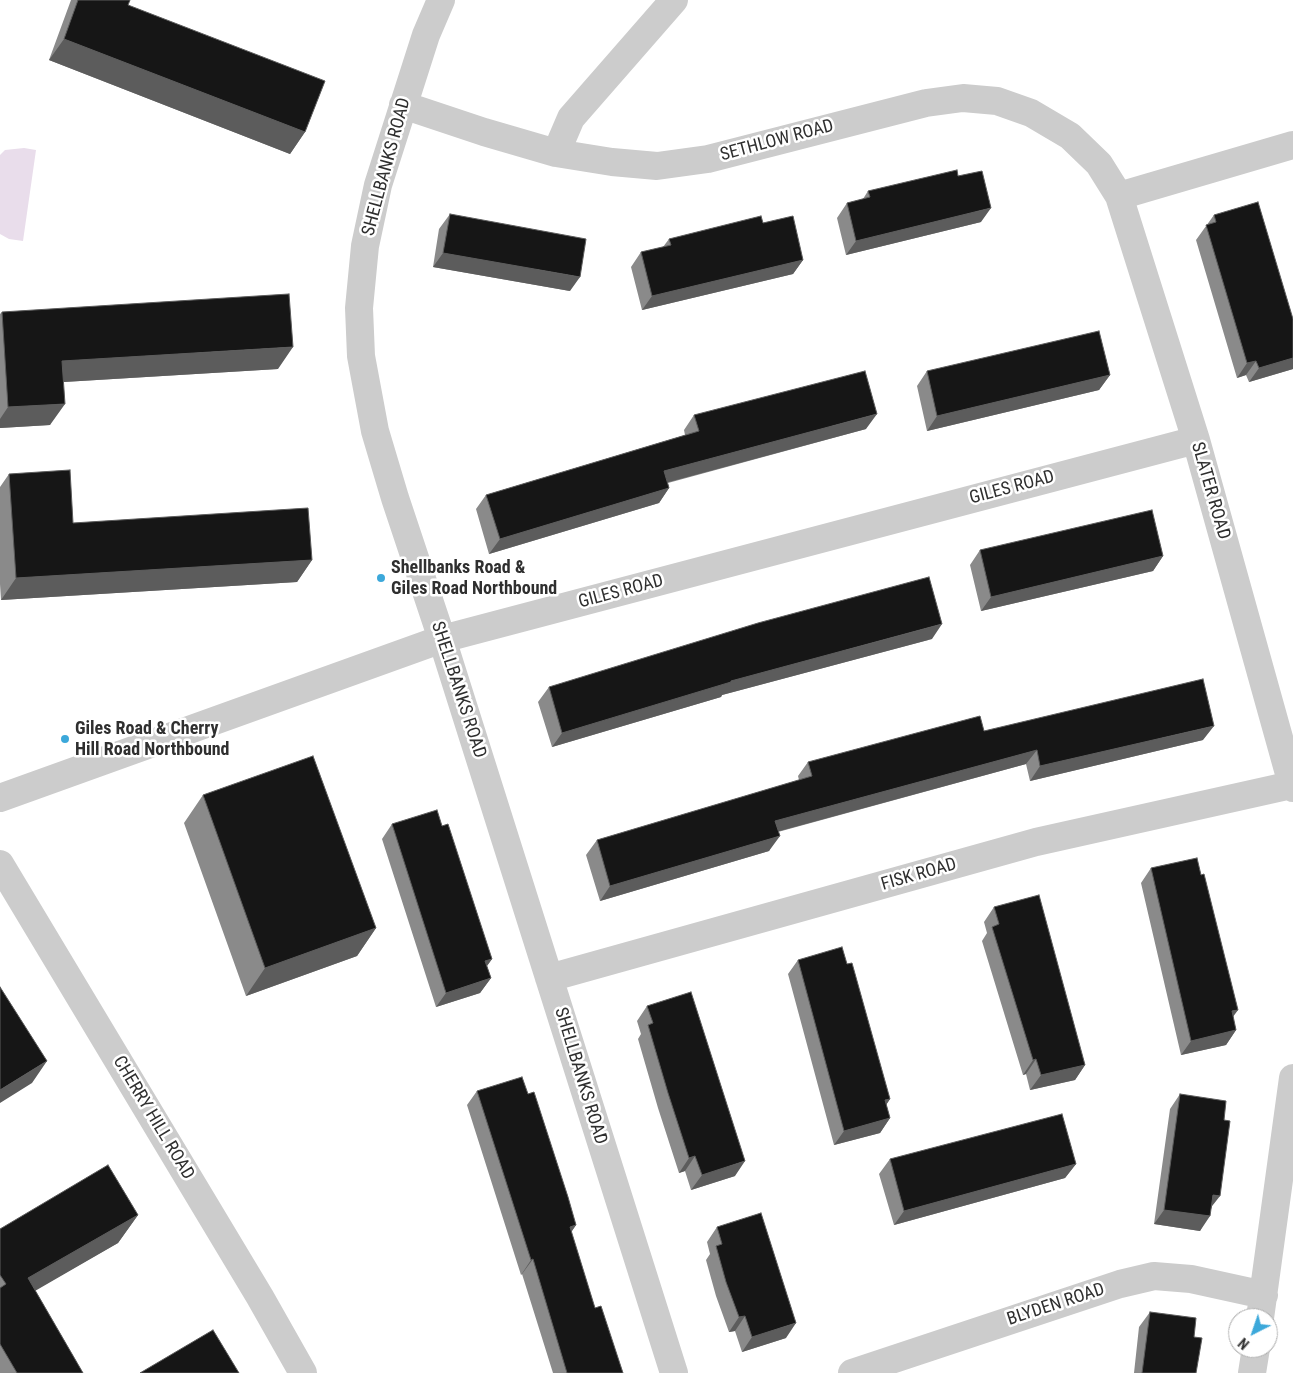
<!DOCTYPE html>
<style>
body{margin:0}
#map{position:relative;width:1293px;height:1373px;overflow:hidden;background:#fff;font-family:"Roboto Condensed",sans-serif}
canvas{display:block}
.north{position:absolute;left:1228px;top:1308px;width:50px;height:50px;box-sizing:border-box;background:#fff;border:1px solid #acacac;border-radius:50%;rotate:221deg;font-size:14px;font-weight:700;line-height:20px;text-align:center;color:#2f2f2f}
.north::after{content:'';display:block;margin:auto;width:18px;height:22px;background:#3ca8da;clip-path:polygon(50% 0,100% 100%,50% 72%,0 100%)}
</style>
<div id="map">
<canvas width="1293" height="1373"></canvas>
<div class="north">N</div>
</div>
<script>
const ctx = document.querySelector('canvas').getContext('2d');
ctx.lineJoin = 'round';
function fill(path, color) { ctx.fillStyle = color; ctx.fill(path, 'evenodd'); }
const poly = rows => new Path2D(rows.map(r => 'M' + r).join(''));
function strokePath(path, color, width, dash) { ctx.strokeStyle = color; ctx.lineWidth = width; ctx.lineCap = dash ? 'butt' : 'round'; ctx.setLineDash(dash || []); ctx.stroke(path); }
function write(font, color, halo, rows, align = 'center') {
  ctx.font = font + ' "Roboto Condensed",sans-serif'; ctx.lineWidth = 5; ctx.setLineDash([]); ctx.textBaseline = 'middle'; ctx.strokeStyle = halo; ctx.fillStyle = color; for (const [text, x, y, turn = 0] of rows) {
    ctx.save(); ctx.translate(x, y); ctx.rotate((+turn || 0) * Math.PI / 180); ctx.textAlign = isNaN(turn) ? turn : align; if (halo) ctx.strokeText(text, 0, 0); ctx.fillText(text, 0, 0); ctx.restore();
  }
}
const green = poly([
 [24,148,36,150,23,241,9,239,0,234,0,155,5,150]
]);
const minor = poly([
 [441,0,426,35,378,185,365,246,359,308,361,356,375,431,395,498,442,639,674,1373],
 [403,105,484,132,556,153,612,162,657,166,708,159,926,103,963,98,997,101,1031,113,1070,136,1099,164,1119,196,1196,440,1293,788],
 [556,153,571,118,674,0],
 [1119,196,1293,145],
 [0,798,442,639,1196,440],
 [0,864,260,1297,303,1373],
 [549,978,1036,842,1292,785],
 [1260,1318,1293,1078],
 [852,1373,1120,1284,1154,1276,1191,1279,1264,1295],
 [1252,1373,1256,1348]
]);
const wall = poly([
 [71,0,130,0,128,5,305,132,290,154,49,60],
 [958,176,981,222,846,255,837,218,847,203,863,199,868,191],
 [450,214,570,291,433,267,439,229],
 [1214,215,1293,319,1293,369,1249,382,1246,375,1237,378,1196,240],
 [763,223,803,260,793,274,642,310,631,267,641,252,663,247,669,239],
 [2,312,278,369,64,382,50,425,0,428,0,314],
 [927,371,1110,375,1099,390,927,431,917,386],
 [694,415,866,429,668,483,669,488,659,503,489,554,476,509,486,495,685,435,684,430],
 [9,474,73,523,312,560,297,582,1,600,0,584,0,487],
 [980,550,1163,556,1153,571,981,611,970,565],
 [932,639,722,695,721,697,552,747,538,702,549,687],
 [984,731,1203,740,1030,781,1026,764,778,832,769,851,600,901,586,855,597,840,799,780,798,776,808,762],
 [203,795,376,928,357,956,246,996,184,823],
 [392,824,442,826,492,959,487,966,491,978,480,993,436,1007,382,839],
 [1151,868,1233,1017,1236,1030,1226,1045,1181,1055,1141,883],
 [994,907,1085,1065,1075,1080,1030,1090,1026,1074,1023,1075,982,941,987,933,984,922],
 [798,960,847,964,890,1099,886,1105,890,1118,880,1133,834,1145,788,974],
 [647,1006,735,1176,691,1190,685,1171,679,1173,658,1108,638,1039,641,1034,637,1021],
 [477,1091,528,1094,576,1225,571,1232,595,1308,623,1373,553,1373,522,1274,521,1275,467,1105],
 [1180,1094,1212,1207,1200,1231,1154,1224,1170,1109],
 [890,1159,1076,1164,1065,1178,894,1225,879,1174],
 [138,1215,118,1243,35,1290,83,1373,0,1373,0,1229],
 [717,1227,786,1338,742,1352,735,1331,729,1332,716,1296,706,1260,710,1254,707,1242],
 [1150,1312,1194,1337,1196,1373,1134,1373,1139,1327]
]);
const shadedWall = poly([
 [64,39,305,132,290,154,49,60],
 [991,208,981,222,846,255,856,241],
 [443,253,580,277,570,291,433,267],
 [803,260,793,274,642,310,652,296],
 [293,347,278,369,47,383,62,361],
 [1293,358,1293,369,1249,382,1259,368],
 [1256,361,1246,375,1237,378,1247,363],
 [1110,375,1099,390,927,431,937,416],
 [65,404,50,425,0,428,0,419,8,407],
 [877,414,866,429,654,486,664,471],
 [669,488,659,503,489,554,500,539],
 [1163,556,1153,571,981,611,991,597],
 [312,560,297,582,1,600,16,578],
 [942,624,932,639,722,695,721,697,552,747,562,733,731,681],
 [1214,726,1203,740,1030,781,1040,766],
 [1037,750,1026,764,765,835,775,821],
 [780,836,769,851,600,901,610,886],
 [376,928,357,956,246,996,265,968],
 [492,959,481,974,485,961],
 [491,978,480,993,436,1007,446,993],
 [1238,1010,1227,1025,1232,1011],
 [1236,1030,1226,1045,1181,1055,1191,1041],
 [1036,1059,1026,1074,1023,1075,1033,1060],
 [47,1061,32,1083,0,1103,0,1090],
 [1085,1065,1075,1080,1030,1090,1041,1075],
 [890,1099,880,1114,885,1100],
 [890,1118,880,1133,834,1145,844,1131],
 [695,1156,685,1171,679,1173,689,1158],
 [745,1161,735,1176,691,1190,702,1175],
 [1076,1164,1065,1178,894,1225,904,1211],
 [1213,1195,1220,1196,1209,1210],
 [1164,1210,1210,1216,1200,1231,1154,1224],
 [138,1215,118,1243,9,1306,28,1278],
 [576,1225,566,1240,570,1227],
 [533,1259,522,1274,521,1275,531,1260],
 [745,1316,735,1331,729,1332,739,1317],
 [796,1323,786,1338,742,1352,752,1337]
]);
const building = poly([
 [78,0,130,0,128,5,325,81,305,132,64,39,78,0],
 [957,170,958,176,982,171,991,208,856,241,847,203,870,197,868,191,957,170],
 [1258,202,1293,319,1293,358,1259,368,1256,361,1247,363,1206,225,1216,222,1214,215,1258,202],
 [450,214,586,239,580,277,443,253,450,214],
 [761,216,763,223,793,216,803,260,652,296,641,252,671,245,669,239,761,216],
 [289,294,293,347,62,361,65,404,8,407,2,312,289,294],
 [1099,331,1110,375,937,416,927,371,1099,331],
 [865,371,877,414,664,471,669,488,500,539,486,495,699,431,694,415,865,371],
 [70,470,73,523,308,508,312,560,16,578,9,474,70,470],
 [1152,510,1163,556,991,597,980,550,1152,510],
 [929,577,942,624,731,681,731,682,562,733,549,687,758,623,929,577],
 [1203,679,1214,726,1040,766,1037,750,775,821,780,836,610,886,597,840,812,776,808,762,980,716,984,731,1203,679],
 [313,756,376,928,265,968,203,795,313,756],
 [437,810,442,826,448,824,492,959,485,961,491,978,446,993,392,824,437,810],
 [1197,858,1201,875,1204,874,1238,1010,1232,1011,1236,1030,1191,1041,1151,868,1197,858],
 [1039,895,1085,1065,1041,1075,1036,1059,1033,1060,992,927,999,924,994,907,1039,895],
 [842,947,847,964,852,963,890,1099,885,1100,890,1118,844,1131,798,960,842,947],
 [0,987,47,1061,0,1090,0,987],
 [691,992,745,1161,702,1175,695,1156,689,1158,668,1093,648,1025,653,1023,647,1006,691,992],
 [522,1077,528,1094,534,1092,568,1197,576,1225,570,1227,595,1308,601,1306,623,1373,567,1373,533,1259,531,1260,477,1091,522,1077],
 [1180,1094,1226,1101,1224,1120,1230,1121,1220,1196,1213,1195,1210,1216,1164,1210,1180,1094],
 [1062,1114,1076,1164,904,1211,890,1159,1062,1114],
 [108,1165,138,1215,28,1278,83,1373,17,1373,0,1344,0,1288,6,1284,0,1275,0,1229,108,1165],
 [761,1213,796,1323,752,1337,745,1316,739,1317,726,1282,716,1246,722,1244,717,1227,761,1213],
 [1150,1312,1196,1318,1194,1337,1202,1338,1196,1373,1142,1373,1150,1312],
 [213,1330,239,1373,140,1373,213,1330]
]);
const markers = [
 [381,578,5,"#3ca8da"],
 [65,739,5,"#3ca8da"]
];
const streetNames = [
 ["SETHLOW ROAD",777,141,-15],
 ["SHELLBANKS ROAD",387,167,-75],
 ["GILES ROAD",1012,488,-15],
 ["SLATER ROAD",1210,491,74],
 ["GILES ROAD",621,592,-15],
 ["SHELLBANKS ROAD",458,690,72],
 ["FISK ROAD",919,875,-16],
 ["SHELLBANKS ROAD",580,1076,73],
 ["CHERRY HILL ROAD",153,1118,59],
 ["BLYDEN ROAD",1056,1305,-18]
];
const poiNames = [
 ["Shellbanks Road &",391,568],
 ["Giles Road Northbound",391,589],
 ["Giles Road & Cherry",75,729],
 ["Hill Road Northbound",75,750]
];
fill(green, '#e9ddeb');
strokePath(minor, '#ccc', 28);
fill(wall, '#8a8a8a');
fill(shadedWall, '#5c5c5c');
fill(building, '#161616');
strokePath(building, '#5c5c5c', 1);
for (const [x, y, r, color] of markers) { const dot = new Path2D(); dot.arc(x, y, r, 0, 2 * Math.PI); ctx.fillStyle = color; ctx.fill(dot); strokePath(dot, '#fff', 2); }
write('18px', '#2f2f2f', '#fff', streetNames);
write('bold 18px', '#2f2f2f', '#fff', poiNames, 'left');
</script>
